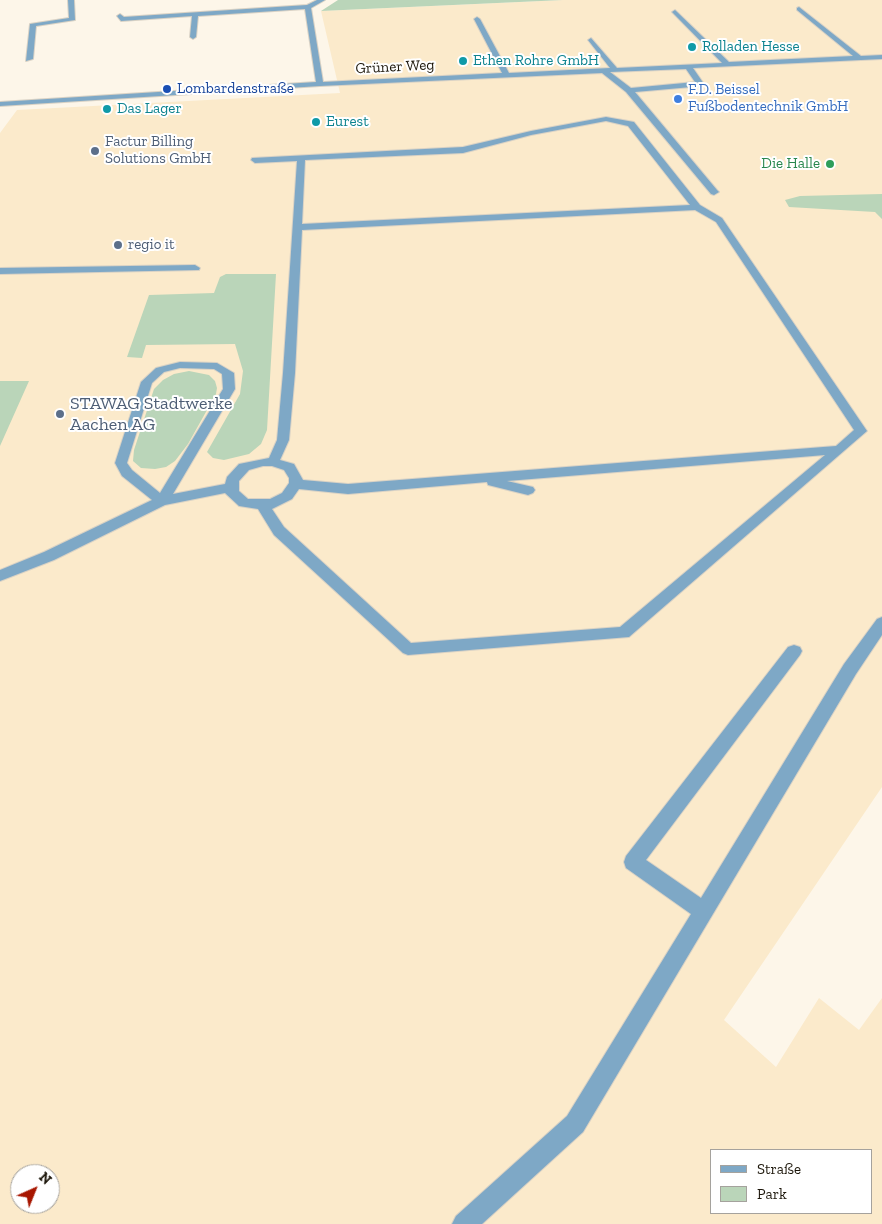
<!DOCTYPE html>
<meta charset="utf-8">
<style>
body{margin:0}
#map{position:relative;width:882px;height:1224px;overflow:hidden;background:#fdf6e9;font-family:"Zilla Slab",serif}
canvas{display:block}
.legend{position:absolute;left:710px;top:1149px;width:162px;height:65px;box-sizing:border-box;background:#fff;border:1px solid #a5a29d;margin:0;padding:6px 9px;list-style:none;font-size:15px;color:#1d170b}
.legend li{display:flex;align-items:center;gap:10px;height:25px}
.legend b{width:25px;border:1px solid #a5a29d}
.north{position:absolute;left:10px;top:1164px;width:50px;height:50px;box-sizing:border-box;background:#fff;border:1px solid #a5a29d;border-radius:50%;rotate:44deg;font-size:14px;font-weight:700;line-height:20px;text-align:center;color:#1d170b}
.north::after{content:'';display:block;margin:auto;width:18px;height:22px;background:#a71600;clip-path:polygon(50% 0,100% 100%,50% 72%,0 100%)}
</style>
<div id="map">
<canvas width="882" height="1224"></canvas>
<ul class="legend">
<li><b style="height:6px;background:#7ea8c6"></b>Straße</li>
<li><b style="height:14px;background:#bad5b9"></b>Park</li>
</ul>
<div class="north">N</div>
</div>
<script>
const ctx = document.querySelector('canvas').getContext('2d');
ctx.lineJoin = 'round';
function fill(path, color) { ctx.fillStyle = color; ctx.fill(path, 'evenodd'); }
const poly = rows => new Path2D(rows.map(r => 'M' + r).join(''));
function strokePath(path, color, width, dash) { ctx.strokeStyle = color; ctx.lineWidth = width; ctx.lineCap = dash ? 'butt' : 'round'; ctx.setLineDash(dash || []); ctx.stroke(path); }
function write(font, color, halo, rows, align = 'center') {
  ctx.font = font + ' "Zilla Slab",serif'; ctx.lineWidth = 4; ctx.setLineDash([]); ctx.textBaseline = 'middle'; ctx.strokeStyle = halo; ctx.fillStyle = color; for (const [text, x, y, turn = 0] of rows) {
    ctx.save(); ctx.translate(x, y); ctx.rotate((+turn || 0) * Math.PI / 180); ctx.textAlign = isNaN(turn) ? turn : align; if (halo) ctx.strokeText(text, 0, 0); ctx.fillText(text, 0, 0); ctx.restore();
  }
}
const built = poly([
 [563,0,882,0,882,787,724,1020,776,1067,819,998,859,1030,882,998,882,1224,0,1224,0,133,17,110,340,93,321,11],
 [711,1150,871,1150,871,1213,711,1213],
 [20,1174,50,1174,50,1204,20,1204]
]);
const green = poly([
 [338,0,563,0,321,11],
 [882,194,882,219,875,212,789,207,785,200,800,196],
 [226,274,276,274,267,430,261,444,249,454,224,460,213,458,207,452,240,394,243,371,235,344,146,345,142,358,127,357,149,295,214,293,220,277],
 [189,371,209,375,215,381,217,388,216,394,188,444,175,461,166,467,155,469,141,468,133,461,134,450,154,389,163,380,174,374],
 [0,381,29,381,0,446]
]);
const minor = poly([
 [68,0,74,0,75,20,36,26,33,59,26,61,30,24,69,18,68,0],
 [317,0,325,0,311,8,323,82,502,73,474,19,477,17,480,19,509,73,610,68,588,40,591,38,617,68,722,63,673,13,672,12,675,10,729,62,853,56,797,10,797,8,799,7,861,56,882,55,882,59,693,68,704,84,703,86,635,92,717,190,719,192,714,195,711,194,626,92,602,73,320,86,0,106,0,102,316,82,305,9,198,16,196,37,193,39,190,37,192,16,121,21,117,16,120,14,124,17,307,5,317,0],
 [686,69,695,82,631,88,610,72,686,69],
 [606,117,634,122,700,205,722,218,867,431,629,637,408,655,403,653,274,535,258,509,239,506,225,493,165,505,54,560,0,581,0,570,44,552,152,500,122,476,115,463,141,382,156,368,180,362,217,363,234,373,235,389,173,494,225,484,227,477,239,464,269,458,277,440,283,373,297,161,255,163,251,160,252,158,463,147,531,131,606,117],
 [606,121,628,126,690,205,302,224,305,160,463,153,531,135,606,121],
 [695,210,716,222,854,430,836,446,348,484,303,480,294,464,280,460,289,440,295,373,302,230,695,210],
 [180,368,214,369,222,374,223,389,160,493,132,470,127,463,152,383,164,372,180,368],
 [825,455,620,627,411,643,284,527,272,509,292,499,299,489,348,494,487,482,488,485,528,495,533,493,535,490,533,487,507,481,825,455],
 [263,466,272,466,284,470,289,478,289,483,282,493,270,499,248,499,239,491,239,481,249,470,263,466],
 [195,265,200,268,199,270,0,274,0,268,195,265],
 [882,617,882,635,856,674,583,1132,482,1224,452,1224,456,1216,567,1116,691,914,626,868,624,862,626,856,788,647,794,645,800,647,802,651,800,655,646,860,701,898,844,664,877,619,882,617]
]);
const markers = [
 [692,47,5,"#0f9aa8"],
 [463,61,5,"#0f9aa8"],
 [167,89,5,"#1a4fb4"],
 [678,99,5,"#3f7fe0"],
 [107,109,5,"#0f9aa8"],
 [316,122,5,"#0f9aa8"],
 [95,151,5,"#5c6f8a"],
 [830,164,5,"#2e9e5b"],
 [118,245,5,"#5c6f8a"],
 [60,414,5,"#5c6f8a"]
];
const farCulturenames = [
 ["Rolladen Hesse",702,47],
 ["Ethen Rohre GmbH",473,61],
 ["Das Lager",117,109],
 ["Eurest",326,122]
];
const farStreetnames = [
 ["Grüner Weg",395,67,-3]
];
const farTransitnames = [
 ["Lombardenstraße",177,89]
];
const farShopnames = [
 ["F.D. Beissel",688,90],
 ["Fußbodentechnik GmbH",688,107]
];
const farServicenames = [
 ["Factur Billing",105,142],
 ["Solutions GmbH",105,159],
 ["regio it",128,245]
];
const farLeisurenames = [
 ["Die Halle",820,164]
];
const serviceNames = [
 ["STAWAG Stadtwerke",70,404],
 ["Aachen AG",70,425]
];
fill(built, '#fbeacb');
fill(green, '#bad5b9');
strokePath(minor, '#d9d2c5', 2);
fill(minor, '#7ea8c6');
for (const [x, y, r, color] of markers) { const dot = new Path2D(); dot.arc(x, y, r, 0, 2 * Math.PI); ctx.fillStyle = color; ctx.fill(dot); strokePath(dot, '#fff', 2); }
write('15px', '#0d838f', '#fff', farCulturenames, 'left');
write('15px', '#1d170b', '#fff', farStreetnames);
write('15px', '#164399', '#fff', farTransitnames, 'left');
write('15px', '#366cbe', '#fff', farShopnames, 'left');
write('15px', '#4e5e75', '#fff', farServicenames, 'left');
write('15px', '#27864d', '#fff', farLeisurenames, 'right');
write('18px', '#4e5e75', '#fff', serviceNames, 'left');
</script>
